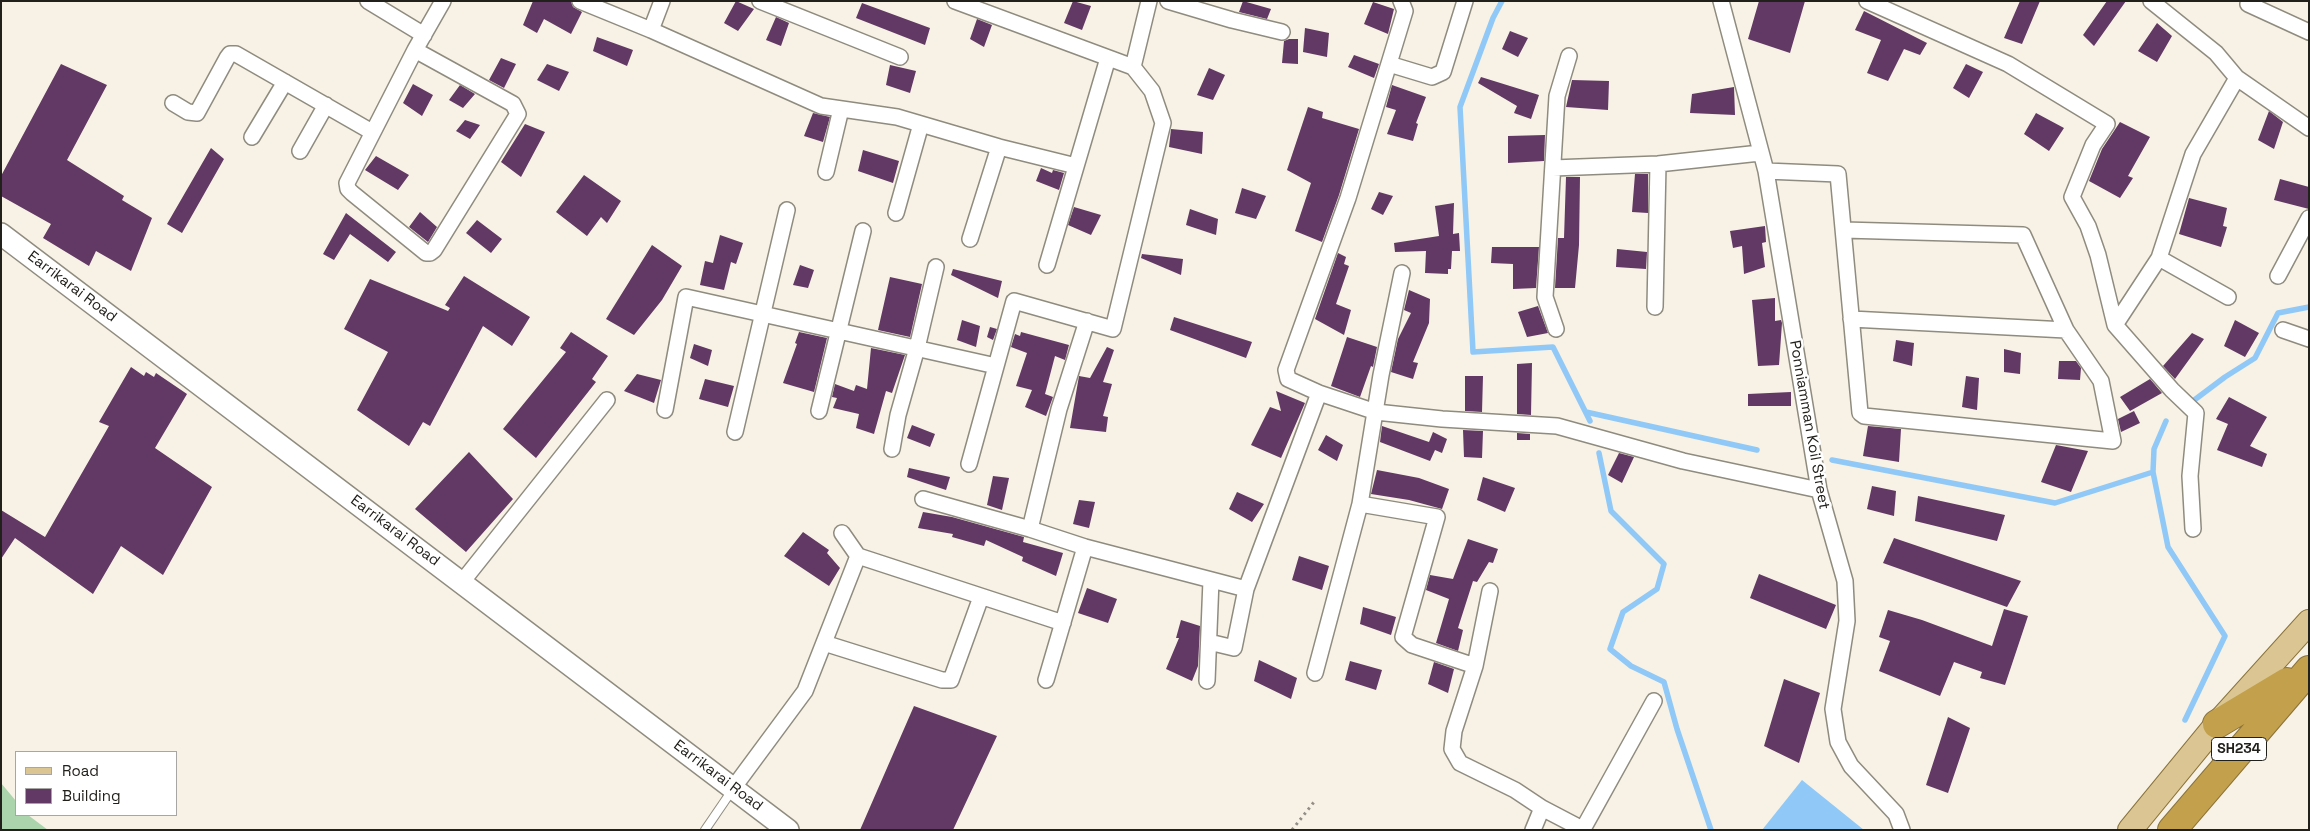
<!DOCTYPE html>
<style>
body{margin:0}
#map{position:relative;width:2310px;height:831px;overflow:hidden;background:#f7f2e5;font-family:"Space Grotesk",sans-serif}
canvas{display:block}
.frame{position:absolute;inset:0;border:2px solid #22201b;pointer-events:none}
.legend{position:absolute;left:15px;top:751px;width:162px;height:65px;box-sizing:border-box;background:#fff;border:1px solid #a7a6a4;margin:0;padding:6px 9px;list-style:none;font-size:15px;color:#22201b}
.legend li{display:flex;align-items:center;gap:10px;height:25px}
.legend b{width:25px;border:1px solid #a7a6a4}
</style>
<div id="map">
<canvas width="2310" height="831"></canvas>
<div class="frame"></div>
<ul class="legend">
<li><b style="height:6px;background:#dbc693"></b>Road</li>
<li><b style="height:14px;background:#623864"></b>Building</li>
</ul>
</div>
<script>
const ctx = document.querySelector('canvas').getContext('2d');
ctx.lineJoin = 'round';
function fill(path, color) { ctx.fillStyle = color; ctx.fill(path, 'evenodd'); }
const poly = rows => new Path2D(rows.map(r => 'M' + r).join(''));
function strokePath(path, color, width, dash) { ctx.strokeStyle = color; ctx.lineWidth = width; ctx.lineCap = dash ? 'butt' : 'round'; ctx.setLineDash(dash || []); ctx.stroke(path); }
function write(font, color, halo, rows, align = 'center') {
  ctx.font = font + ' "Space Grotesk",sans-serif'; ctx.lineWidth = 5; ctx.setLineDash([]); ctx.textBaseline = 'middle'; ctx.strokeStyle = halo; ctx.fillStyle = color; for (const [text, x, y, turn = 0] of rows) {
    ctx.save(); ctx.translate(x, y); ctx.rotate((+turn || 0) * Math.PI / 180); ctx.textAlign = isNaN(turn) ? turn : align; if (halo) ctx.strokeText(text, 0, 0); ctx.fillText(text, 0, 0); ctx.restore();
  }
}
const green = poly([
 [1,783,16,801,16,815,28,815,48,830,1,830]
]);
const water = poly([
 [1802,780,1864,830,1762,830]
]);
const stream = poly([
 [1502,1,1493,18,1460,107,1473,352,1553,347,1590,421],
 [2189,404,2225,377,2255,358,2278,313,2309,307],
 [1586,412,1757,450],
 [2166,421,2154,449,2153,472,2168,547,2225,636,2185,720],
 [1599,453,1611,511,1664,564,1657,589,1623,612,1610,649,1631,666,1664,682,1677,729,1711,830],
 [1832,460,2055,503,2153,472]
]);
const building = poly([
 [533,1,571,1,573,7,582,12,571,34,544,19,537,33,523,25],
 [736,1,754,9,738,31,724,23],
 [1073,1,1091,6,1082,30,1064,23],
 [1243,1,1271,9,1267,19,1239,12],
 [1759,1,1805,1,1790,53,1748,39],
 [2020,1,2040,1,2022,44,2004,38],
 [2107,1,2126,1,2094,46,2083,35],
 [1373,2,1394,9,1388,34,1364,24],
 [862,3,930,28,925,45,856,18],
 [1864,11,1927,43,1920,55,1904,49,1888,81,1867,73,1881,40,1855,30],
 [776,17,789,23,781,46,766,40],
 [977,19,992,25,984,47,970,39],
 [2157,23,2172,36,2157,62,2138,51],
 [1305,28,1329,33,1327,57,1303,52],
 [1510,31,1528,38,1518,57,1502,49],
 [597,37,633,50,627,66,593,51],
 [1289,39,1298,39,1298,64,1282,63,1284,41],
 [1354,55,1379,64,1374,78,1348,67],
 [501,58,516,64,504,88,489,80],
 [61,64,107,85,67,160,124,196,122,200,152,218,131,271,96,251,89,266,43,238,51,224,1,196,1,176],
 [547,64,569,72,559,91,537,80],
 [1966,64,1983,72,1969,98,1953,88],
 [890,65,916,71,910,93,886,85],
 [1209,68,1225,75,1213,100,1197,95],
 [1481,77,1539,95,1531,119,1514,113,1517,106,1478,83],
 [1572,80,1609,81,1608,110,1566,107],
 [413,84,433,95,422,116,403,103],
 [460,85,475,94,463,108,449,100],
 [1392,85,1426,97,1416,123,1418,124,1413,141,1387,134,1396,110,1386,107],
 [1734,87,1735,115,1690,113,1692,94],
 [1308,107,1323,112,1322,118,1359,129,1339,195,1322,242,1295,231,1311,183,1287,170],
 [2269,111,2283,122,2274,149,2258,140],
 [813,113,830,117,823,142,804,136],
 [2036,113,2064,128,2049,151,2024,134],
 [465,120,480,125,470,139,456,131],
 [2120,122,2150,137,2128,176,2133,178,2120,198,2089,181,2102,149],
 [525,124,545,132,521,177,501,162],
 [1171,129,1203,132,1202,154,1169,147],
 [1545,135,1544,161,1508,163,1508,136],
 [211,148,224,159,182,233,167,224],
 [863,150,899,161,893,183,858,171],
 [376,156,409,175,398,190,365,170],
 [1041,168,1052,173,1053,170,1064,173,1059,190,1036,181],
 [1635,174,1648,174,1648,213,1632,212],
 [584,175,621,201,607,223,601,217,587,236,556,212],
 [1566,177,1580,177,1579,245,1575,288,1555,288,1558,238,1564,238],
 [2280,179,2309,187,2309,209,2274,200],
 [1242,188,1266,196,1256,219,1235,213],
 [1379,192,1393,196,1383,215,1371,209],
 [2189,198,2227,208,2223,226,2227,227,2221,247,2179,234],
 [1454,203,1453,234,1459,233,1460,251,1452,251,1451,269,1448,269,1448,274,1425,273,1426,251,1395,252,1394,243,1439,236,1435,206],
 [1074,207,1101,215,1091,235,1068,225],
 [1190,209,1218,219,1216,235,1186,225],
 [420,212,437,227,428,242,409,227],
 [346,213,396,252,388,262,350,234,334,260,323,254],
 [477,220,502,239,491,253,466,233],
 [1765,226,1766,242,1762,243,1765,267,1744,274,1742,246,1733,248,1730,231],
 [720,235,743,243,736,264,731,262,724,290,700,285,705,261,713,263],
 [652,245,682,266,662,300,634,335,606,319],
 [1492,247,1539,247,1536,288,1513,289,1513,264,1491,263],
 [1617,249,1647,252,1646,269,1616,267],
 [1338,253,1346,257,1344,264,1349,266,1336,304,1351,310,1344,335,1315,319],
 [1142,254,1183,259,1181,275,1141,258],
 [800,265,814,270,808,288,793,285],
 [953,269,1002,281,998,298,951,275],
 [464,276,530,317,512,346,483,326,430,426,423,422,409,446,357,410,388,352,344,329,370,279,448,311,450,308,445,305],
 [890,277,922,284,910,337,878,330],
 [1409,290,1430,299,1429,323,1413,362,1418,363,1413,379,1391,372,1398,339,1411,313,1404,310],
 [1775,298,1775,321,1781,320,1782,323,1779,365,1758,366,1752,300],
 [1538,306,1548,333,1527,337,1518,312],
 [1174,317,1252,342,1246,358,1170,330],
 [962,320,980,326,976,347,957,340],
 [2235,320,2259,333,2245,357,2224,346],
 [990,327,997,329,993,340,987,337],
 [571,332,608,356,592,379,596,382,536,458,503,429,566,352,560,348],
 [799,332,827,338,814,392,783,383,797,344,795,343],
 [1021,332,1069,345,1065,360,1055,356,1045,394,1053,397,1046,416,1025,407,1032,390,1016,386,1027,353,1011,347,1015,334,1020,336],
 [2192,333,2204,339,2175,379,2163,366],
 [1347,337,1377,347,1373,367,1371,366,1360,397,1331,386],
 [1896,340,1914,343,1912,366,1893,361],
 [694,344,712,350,708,366,690,358],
 [1107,347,1114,350,1103,382,1112,384,1103,416,1108,417,1106,432,1070,428,1079,376,1090,378],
 [871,348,905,355,892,393,886,391,874,434,856,428,859,414,833,408,837,398,832,397,835,384,854,391,856,385,867,389],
 [2004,349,2021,353,2020,374,2004,372],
 [2059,361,2076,361,2081,368,2080,380,2058,379],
 [1532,363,1531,415,1517,414,1517,364],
 [131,367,144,376,146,372,154,377,156,373,187,394,155,448,212,487,163,575,121,546,93,594,15,538,1,559,1,510,45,537,109,426,99,422],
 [637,374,661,380,654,403,624,391],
 [1465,376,1483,376,1482,412,1465,411],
 [1966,376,1979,378,1977,410,1962,407],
 [705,379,734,386,728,407,699,399],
 [2150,379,2162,393,2130,411,2120,397],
 [1276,391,1305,403,1281,458,1251,445,1270,407,1281,411],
 [1791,392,1791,406,1748,406,1748,394],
 [2229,397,2267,417,2250,446,2267,454,2262,467,2217,450,2228,424,2216,419],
 [2134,411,2140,423,2121,432,2118,419],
 [912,425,935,434,930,447,907,438],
 [1382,426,1429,442,1433,432,1447,439,1442,453,1435,450,1430,461,1380,442],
 [1868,426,1901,429,1899,462,1863,456],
 [1463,430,1483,431,1482,458,1464,457],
 [1517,433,1530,434,1530,440,1517,440],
 [1326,435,1343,445,1337,461,1318,450],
 [2056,445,2088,451,2071,492,2041,482],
 [469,452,513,499,466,552,415,509],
 [1619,453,1634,457,1622,483,1608,475],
 [909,468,950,477,946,490,907,477],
 [1377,470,1419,478,1449,489,1442,509,1409,500,1371,494],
 [993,476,1009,478,1002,510,987,505],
 [1483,477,1515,488,1505,512,1477,500],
 [1872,486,1896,491,1894,516,1867,509],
 [1237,492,1264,504,1252,522,1229,509],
 [1918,496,2005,515,1997,541,1915,521],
 [1079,500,1095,502,1089,528,1073,524],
 [923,512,952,517,1024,537,1023,542,1063,553,1056,576,1022,561,1023,557,986,540,984,546,952,537,953,534,918,528],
 [803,532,829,550,827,553,840,568,829,586,784,556],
 [1894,538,2021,581,2007,607,1883,563],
 [1468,539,1498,549,1493,563,1489,562,1477,582,1473,581,1458,628,1463,630,1458,651,1436,643,1449,599,1426,590,1430,575,1453,579],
 [1299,556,1329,566,1322,590,1292,580],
 [1759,574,1836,605,1826,629,1750,598],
 [1087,588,1117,599,1108,623,1078,613],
 [1363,607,1396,617,1391,635,1360,624],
 [2004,609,2028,616,2005,685,1980,678,1982,672,1954,662,1940,696,1879,671,1890,641,1879,637,1888,610,1922,620,1992,646],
 [1181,620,1200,626,1198,666,1192,681,1166,669,1179,638,1176,638],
 [1259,660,1297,678,1291,699,1254,681],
 [1350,661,1382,670,1376,690,1345,680],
 [1434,662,1454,669,1448,693,1428,684],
 [1784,679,1820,693,1799,763,1764,746],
 [914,706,997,736,953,830,860,830],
 [1948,717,1970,728,1948,793,1926,785]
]);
const path = poly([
 [1292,830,1314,802]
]);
const lane = poly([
 [705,830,733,789]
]);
const street = poly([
 [368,1,424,35],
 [580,1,651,30,821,106,897,117,999,147,1076,166],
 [760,1,900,57],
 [955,1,1133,67,1152,91,1163,123,1113,329,1014,301,969,464],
 [1168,1,1232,20,1282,32],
 [1401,1,1405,11,1348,198,1286,370,1288,379,1319,393,1376,412,1442,419,1557,426,1683,461,1819,490],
 [1721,1,1766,171,1819,490,1845,581,1847,621,1833,709,1838,742,1851,766,1896,814,1902,830],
 [1867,1,2008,64,2107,124,2093,145,2072,197,2088,226,2098,255,2115,325,2172,390,2196,413,2190,476,2193,529],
 [2151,1,2216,53,2237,78,2309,128],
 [2248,4,2309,32],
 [651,30,662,1],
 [415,50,513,104,518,114,434,250,430,253,426,253,352,193,348,189,347,183,415,50,443,1],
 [1389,64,1432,77,1443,72,1465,1],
 [1133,67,1149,1],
 [173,103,188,112,197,113,227,58,230,54,236,54,372,132],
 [252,137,285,82],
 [300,151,326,105],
 [1553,168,1658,164,1760,153],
 [1766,171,1838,174,1860,413,1864,416,2113,441,2101,381,2066,330,2023,235,1844,230],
 [826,172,841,109],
 [896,213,921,124],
 [970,239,999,147],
 [1047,265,1108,58],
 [2278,276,2309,218],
 [2228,297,2159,258,2193,154,2237,78],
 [1655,307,1658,164],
 [1851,319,2066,330],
 [2115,325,2159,258],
 [1556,329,1545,297,1557,96,1569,56],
 [2283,330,2309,339],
 [665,410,686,297,996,366],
 [819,411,863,231],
 [735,432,787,210],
 [892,449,898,415,917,348,936,267],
 [923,499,1030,529,1085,547,1246,589],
 [1360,504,1437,517,1403,637,1412,645,1475,666],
 [1030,529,1059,409,1087,321],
 [858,556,1063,623],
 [462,582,607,400],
 [1490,591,1475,666,1454,731,1452,749,1460,763,1515,790,1542,808,1533,830],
 [1209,642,1234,648,1246,589,1319,393],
 [824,643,942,680,951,680,981,597],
 [1315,673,1360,504,1381,375,1402,273],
 [1046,680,1085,547],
 [1207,681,1211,580],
 [734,787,805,691,858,556,842,533],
 [1542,808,1584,830],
 [1583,829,1654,701]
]);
const secondary = poly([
 [1,234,788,830]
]);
const primary = poly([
 [2130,830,2217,724,2309,622]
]);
const highway = poly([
 [2217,724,2287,682],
 [2172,830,2309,670]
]);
const shields = [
 [2239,749,55]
];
const shieldNames = [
 ["SH234",2239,749]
];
const streetNames = [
 ["Earrikarai Road",72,287,37],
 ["Ponniamman Koil Street",1809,425,80],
 ["Earrikarai Road",395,531,37],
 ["Earrikarai Road",718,776,37]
];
fill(green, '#abd4ad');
fill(water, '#90c8f7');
strokePath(stream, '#90c8f7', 5.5);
fill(building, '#623864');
strokePath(lane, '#8f8b7f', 10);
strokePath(street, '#8f8b7f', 18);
strokePath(secondary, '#8f8b7f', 24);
strokePath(primary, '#8b733a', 26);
strokePath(highway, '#8b733a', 30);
strokePath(path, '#928e85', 3, [2.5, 4]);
strokePath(lane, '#fff', 8);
strokePath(street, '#fff', 15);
strokePath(secondary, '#fff', 21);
strokePath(primary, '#dbc693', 24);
strokePath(highway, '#c3a04b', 28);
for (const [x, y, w] of shields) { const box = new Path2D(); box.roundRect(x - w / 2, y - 11.5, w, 23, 4); ctx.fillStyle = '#fff'; ctx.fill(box); strokePath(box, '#22201b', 1); }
write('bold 14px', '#22201b', null, shieldNames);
write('15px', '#22201b', '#fff', streetNames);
</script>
